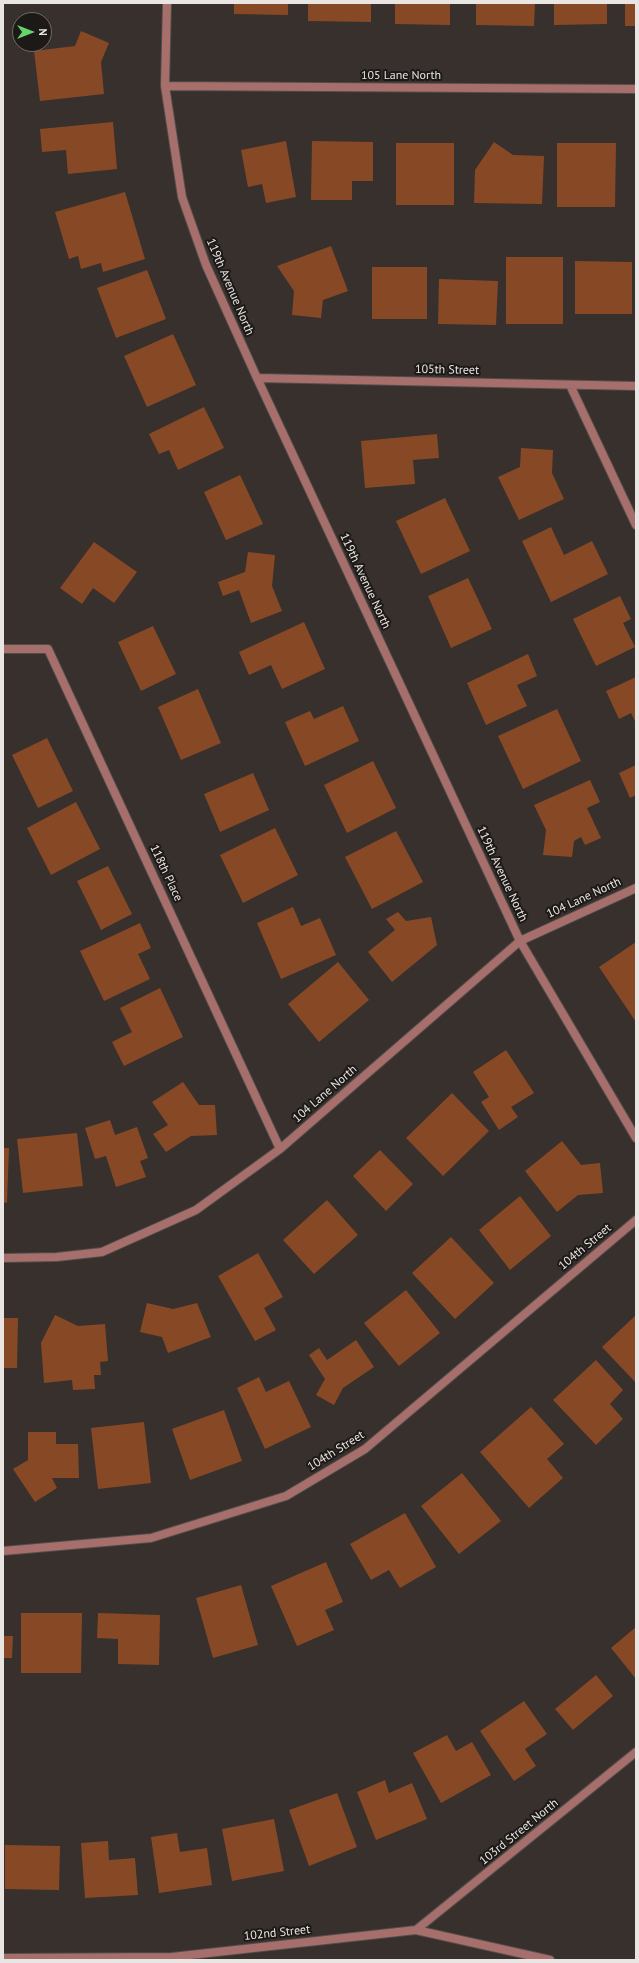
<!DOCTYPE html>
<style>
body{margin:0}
#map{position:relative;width:639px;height:1963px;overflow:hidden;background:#37302d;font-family:"PT Sans",sans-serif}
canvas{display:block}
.frame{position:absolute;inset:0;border:4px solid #e9e5e3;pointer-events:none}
.north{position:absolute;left:12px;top:12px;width:40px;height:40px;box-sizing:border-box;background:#1c1917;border:1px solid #6e6b69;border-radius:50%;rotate:90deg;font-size:11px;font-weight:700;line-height:16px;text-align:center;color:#e9e5e3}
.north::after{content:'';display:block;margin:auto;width:14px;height:18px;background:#62d469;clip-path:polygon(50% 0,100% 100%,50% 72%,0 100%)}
</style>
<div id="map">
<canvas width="639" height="1963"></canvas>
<div class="frame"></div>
<div class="north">N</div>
</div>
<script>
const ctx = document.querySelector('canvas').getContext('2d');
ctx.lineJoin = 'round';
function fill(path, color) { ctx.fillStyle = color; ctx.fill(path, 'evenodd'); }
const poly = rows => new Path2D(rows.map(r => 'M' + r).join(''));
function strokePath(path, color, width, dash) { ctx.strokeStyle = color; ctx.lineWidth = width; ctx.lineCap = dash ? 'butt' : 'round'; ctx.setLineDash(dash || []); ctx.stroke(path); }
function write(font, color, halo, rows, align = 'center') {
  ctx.font = font + ' "PT Sans",sans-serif'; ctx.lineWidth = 4; ctx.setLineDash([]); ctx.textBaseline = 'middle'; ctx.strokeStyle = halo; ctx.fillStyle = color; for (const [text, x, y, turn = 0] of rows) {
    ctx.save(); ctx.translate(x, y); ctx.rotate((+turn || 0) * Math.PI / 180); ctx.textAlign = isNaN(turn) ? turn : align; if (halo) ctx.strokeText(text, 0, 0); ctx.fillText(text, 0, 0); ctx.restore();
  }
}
const building = poly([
 [234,3,288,3,288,15,234,14],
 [308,3,371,3,371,22,308,21],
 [395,3,450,3,450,25,395,24],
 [476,3,535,3,534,26,476,25],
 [554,3,607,3,607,24,554,25],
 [625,3,636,3,636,26,625,26],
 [81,31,109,43,101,62,104,94,40,101,34,51,75,46],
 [113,122,117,169,68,174,66,150,42,152,40,129],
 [286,141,296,197,266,203,262,184,248,187,241,150],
 [312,141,373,142,373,181,352,181,352,200,311,200],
 [494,142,513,155,544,156,542,204,474,203,475,170],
 [396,143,454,143,454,205,396,205],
 [557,143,616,143,615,207,557,207],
 [125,192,145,259,103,272,101,263,81,269,78,256,69,259,55,212],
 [331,246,348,291,323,300,321,318,292,315,294,291,277,266],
 [506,257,563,257,563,324,506,324],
 [575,261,632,262,632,314,575,314],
 [372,267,427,267,427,319,372,319],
 [147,270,166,319,116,338,97,288],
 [439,279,498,281,496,325,438,324],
 [173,334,196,385,147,407,124,356],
 [204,407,224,448,178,470,169,450,159,454,149,434],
 [437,434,439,458,413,460,415,484,365,488,361,441],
 [521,448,553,450,552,473,564,499,519,520,498,477,520,467],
 [240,475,263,524,226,540,204,492],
 [445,498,470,551,421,574,396,521],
 [551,527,564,555,592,541,608,574,551,602,522,541],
 [94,542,137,572,114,603,93,588,82,604,60,588],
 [248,552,275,555,272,586,282,611,251,623,239,590,223,596,218,582,245,572],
 [468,578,492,629,451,648,428,596],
 [620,596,631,619,623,623,635,647,596,666,573,619],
 [304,622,325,669,282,689,271,665,249,675,239,652],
 [153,626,176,674,141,691,118,642],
 [528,654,537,676,517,685,527,706,486,725,467,683],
 [636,677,636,723,631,713,619,719,606,691],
 [198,689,221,743,181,760,158,707],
 [343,706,359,741,305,766,285,722,310,711,314,719],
 [557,709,581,761,523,789,498,736],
 [47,738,73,791,38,808,12,755],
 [373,761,396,808,347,833,324,785],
 [636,765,636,795,630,798,619,773],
 [253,773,269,810,220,832,204,794],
 [590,780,600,802,587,808,601,838,585,845,581,837,574,841,572,857,543,855,546,830,534,805],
 [76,802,100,849,51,875,27,828],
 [275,828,298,875,243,903,220,855],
 [396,831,423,882,372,909,345,857],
 [108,866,132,914,101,930,77,881],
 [293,907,301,926,320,918,336,955,281,979,257,923],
 [398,912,406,921,431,917,437,945,392,982,368,952,395,930,386,919],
 [140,923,151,948,138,954,150,979,104,1001,80,951],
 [636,942,636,1022,599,967],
 [338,962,369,1000,319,1042,288,1004],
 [160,988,183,1037,124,1066,112,1042,132,1032,120,1008],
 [506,1050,534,1093,511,1107,518,1117,499,1130,481,1102,489,1097,473,1072],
 [183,1082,199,1105,215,1105,217,1135,191,1136,166,1152,153,1134,168,1125,152,1102],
 [452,1093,489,1131,443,1176,406,1138],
 [110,1120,115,1135,137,1127,148,1158,140,1161,146,1177,116,1187,106,1156,95,1159,85,1128],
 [77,1133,83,1186,23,1193,17,1139],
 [562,1141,581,1165,600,1163,603,1193,578,1195,557,1212,525,1171],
 [3,1148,9,1148,7,1203,3,1202],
 [380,1150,413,1184,386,1211,353,1176],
 [520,1196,551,1236,510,1270,479,1230],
 [327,1200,358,1235,314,1274,283,1240],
 [451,1237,494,1283,455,1319,412,1273],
 [258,1253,283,1297,264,1308,276,1330,255,1341,218,1276],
 [406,1290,440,1333,399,1366,364,1323],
 [147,1303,173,1309,197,1303,211,1337,168,1353,162,1337,140,1332],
 [55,1315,78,1326,105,1324,108,1361,100,1362,101,1375,94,1375,95,1389,73,1390,72,1380,44,1383,41,1343],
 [636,1315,636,1383,602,1347],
 [3,1318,18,1318,17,1368,3,1368],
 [356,1340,374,1367,343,1388,334,1405,316,1395,325,1379,309,1355,319,1348,327,1360],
 [596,1360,623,1390,610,1404,623,1419,596,1445,553,1400],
 [259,1377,266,1392,289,1381,311,1427,265,1449,237,1388],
 [531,1407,564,1444,547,1459,563,1478,529,1508,480,1452],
 [224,1410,242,1461,190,1480,172,1429],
 [144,1422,151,1483,98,1489,91,1428],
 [28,1432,56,1432,56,1444,78,1444,79,1478,52,1478,57,1488,35,1502,13,1469,28,1460],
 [462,1473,501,1521,459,1554,421,1506],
 [405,1513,436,1567,400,1588,389,1570,371,1580,350,1544],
 [326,1562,343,1602,325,1610,334,1630,297,1646,271,1586],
 [241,1585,258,1645,213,1658,196,1598],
 [21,1613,82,1613,81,1673,21,1673],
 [98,1613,160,1615,159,1665,118,1664,118,1639,97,1638],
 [636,1627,636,1679,611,1648],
 [3,1636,13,1636,12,1658,3,1658],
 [596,1675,613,1696,573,1730,555,1709],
 [524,1701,547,1734,525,1749,536,1766,514,1781,480,1731],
 [447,1735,456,1751,472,1742,491,1775,441,1803,413,1753],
 [385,1780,389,1793,412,1783,427,1819,376,1840,357,1792],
 [337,1793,357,1847,309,1866,289,1810],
 [274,1819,284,1871,232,1881,222,1829],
 [177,1833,180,1852,207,1848,212,1885,159,1893,151,1837],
 [108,1841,109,1860,135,1858,138,1895,85,1898,81,1843],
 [5,1845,60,1846,59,1890,5,1889]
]);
const street = poly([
 [167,3,165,86,182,197,206,265,257,378,520,941,636,1138],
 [165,86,636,89],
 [257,378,636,386],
 [570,385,636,525],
 [3,649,48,649,280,1149],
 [3,1258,57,1257,102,1252,196,1210,280,1149,520,941,636,888],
 [3,1551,151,1538,286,1496,365,1449,636,1220],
 [416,1930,636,1752],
 [3,1958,172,1957,416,1930,550,1960]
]);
const streetNames = [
 ["105 Lane North",401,76],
 ["119th Avenue North",230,287,67],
 ["105th Street",447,370,1],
 ["119th Avenue North",365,581,65],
 ["118th Place",166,873,65],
 ["119th Avenue North",502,874,65],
 ["104 Lane North",584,898,-25],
 ["104 Lane North",325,1094,-41],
 ["104th Street",585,1247,-40],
 ["104th Street",336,1451,-32],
 ["103rd Street North",519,1832,-39],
 ["102nd Street",277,1933,-6]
];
fill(building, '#874925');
strokePath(street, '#534d4a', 10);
strokePath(street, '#a66f6c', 8);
write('12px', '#e9e5e3', '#1c1917', streetNames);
</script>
